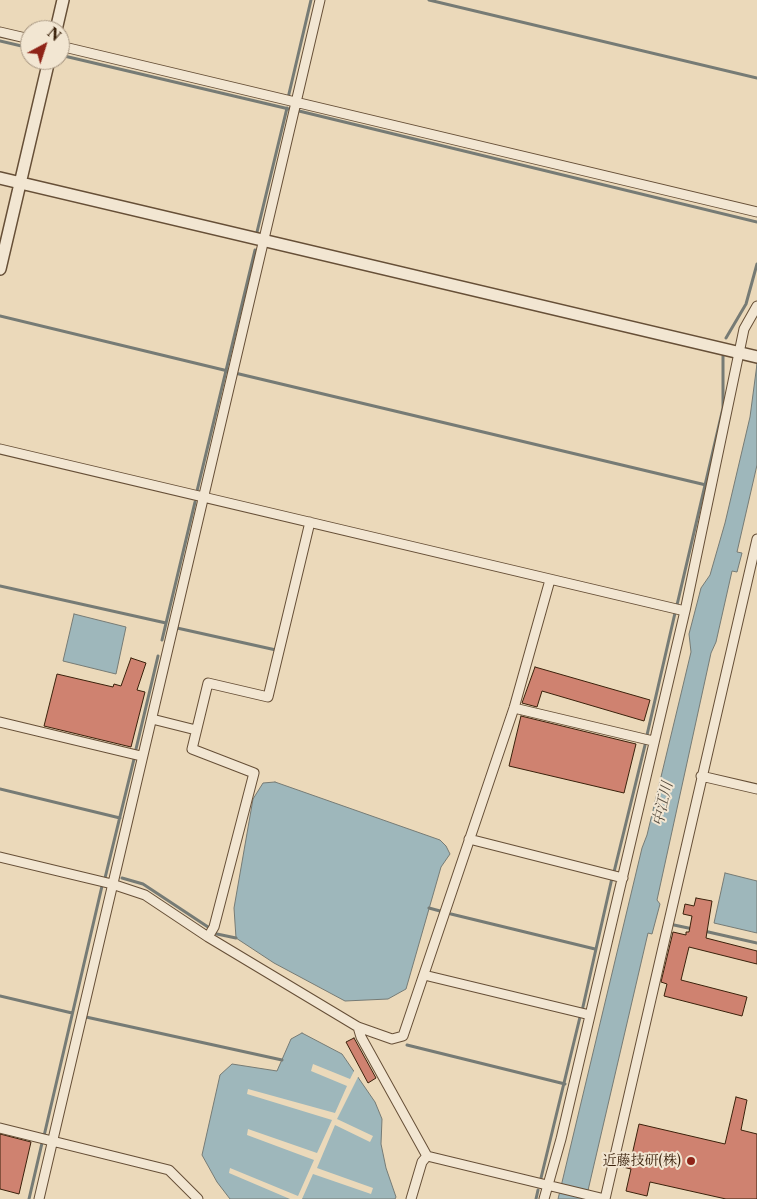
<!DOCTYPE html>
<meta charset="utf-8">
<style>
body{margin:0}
#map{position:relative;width:757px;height:1199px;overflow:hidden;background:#ebd9ba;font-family:"Libre Caslon Text",serif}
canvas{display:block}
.north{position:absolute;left:20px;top:20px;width:50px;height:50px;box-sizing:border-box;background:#f2e6d2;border:1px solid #a89782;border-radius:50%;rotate:40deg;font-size:14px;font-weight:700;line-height:20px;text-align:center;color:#3a210b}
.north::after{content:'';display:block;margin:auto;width:18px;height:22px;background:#8f2418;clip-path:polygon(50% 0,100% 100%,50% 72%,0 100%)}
</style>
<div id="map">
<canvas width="757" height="1199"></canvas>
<div class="north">N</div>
</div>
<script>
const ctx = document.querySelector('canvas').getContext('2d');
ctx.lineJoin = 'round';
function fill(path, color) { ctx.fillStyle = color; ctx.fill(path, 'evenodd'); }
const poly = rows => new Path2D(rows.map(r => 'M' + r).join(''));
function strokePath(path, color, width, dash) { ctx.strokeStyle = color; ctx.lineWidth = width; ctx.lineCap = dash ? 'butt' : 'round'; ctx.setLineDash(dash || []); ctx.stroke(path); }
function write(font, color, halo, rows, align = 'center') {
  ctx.font = font + ' "Libre Caslon Text","Noto Serif JP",serif'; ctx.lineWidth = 4; ctx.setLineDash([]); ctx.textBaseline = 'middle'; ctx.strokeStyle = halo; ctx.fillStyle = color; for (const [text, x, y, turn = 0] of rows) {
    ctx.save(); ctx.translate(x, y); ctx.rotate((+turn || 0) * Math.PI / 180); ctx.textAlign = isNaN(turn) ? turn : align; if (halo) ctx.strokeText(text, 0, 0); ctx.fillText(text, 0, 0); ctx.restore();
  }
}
const water = poly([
 [757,364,757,465,737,552,742,553,737,572,732,571,716,642,711,653,657,900,660,904,652,934,648,933,586,1199,558,1199,642,848,647,835,680,698,691,652,689,634,701,588,710,575,725,523,750,417,757,364],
 [74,614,126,627,116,674,63,661,74,614],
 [275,782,440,840,446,846,450,854,441,867,406,989,388,999,345,1001,274,963,236,938,234,908,253,799,263,783,275,782],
 [725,873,757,881,757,933,714,923,725,873],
 [302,1033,342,1054,375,1102,382,1119,381,1144,386,1168,396,1197,395,1199,230,1199,217,1182,202,1155,220,1075,232,1064,277,1071,291,1039,302,1033]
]);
const pier = poly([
 [313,1064,350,1079,355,1069,359,1075,337,1119,373,1136,370,1142,335,1125,317,1168,373,1188,371,1194,313,1174,302,1199,290,1199,229,1173,230,1168,298,1196,314,1160,247,1135,248,1129,317,1153,332,1120,247,1094,248,1089,335,1113,347,1086,311,1071]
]);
const stream = poly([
 [429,0,757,78],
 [0,41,30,48],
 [60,55,289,109],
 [288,98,311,0],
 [299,111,757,222],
 [257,232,287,108],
 [0,316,228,371],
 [726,338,746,304,757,264],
 [235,373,706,485],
 [197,491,255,250],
 [0,586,166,623],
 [677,605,723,408,723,356],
 [177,628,276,650],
 [162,640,195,502],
 [647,735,675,613],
 [136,749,158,656],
 [0,789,120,818],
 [614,872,646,741],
 [105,878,134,759],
 [122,878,143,884,208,927],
 [429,908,440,911],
 [451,914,595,949],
 [674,925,693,929],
 [704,931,757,943],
 [217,934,236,938],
 [0,996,72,1013],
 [582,1011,612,878],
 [86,1017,282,1060],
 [407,1045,565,1084],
 [44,1136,102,886],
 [541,1178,580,1017],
 [29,1199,42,1143],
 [536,1199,538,1190]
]);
const building = poly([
 [131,658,146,663,137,690,145,692,131,747,44,726,57,674,113,687,114,684,121,686,131,658],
 [535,667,650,700,644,721,542,691,537,707,522,703,535,667],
 [521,716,636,744,624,793,509,766,521,716],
 [696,898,712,901,706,938,757,951,757,964,689,947,681,980,747,997,742,1016,664,996,667,984,661,982,673,932,686,935,686,932,689,932,692,916,683,914,685,904,694,906,696,898],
 [354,1038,376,1078,368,1083,346,1042,354,1038],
 [736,1097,747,1100,741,1130,757,1134,757,1199,726,1199,650,1182,647,1196,626,1191,631,1169,623,1167,627,1154,632,1155,639,1124,725,1144,736,1097],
 [0,1134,31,1142,19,1194,0,1189,0,1134]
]);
const minor = poly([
 [0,32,30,39],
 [60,46,757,212],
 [0,449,685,611],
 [514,708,653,741],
 [152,719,196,730],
 [0,722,141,756],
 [701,776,757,789],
 [469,839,623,878],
 [0,857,112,884,145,895,208,937,358,1027,392,1039,403,1036,514,708,550,580],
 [208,937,214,927,254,773,192,749,208,683,268,697,310,522],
 [424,975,590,1015],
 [358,1027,361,1037,427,1156,605,1199],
 [0,1128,169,1170,198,1199],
 [39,1199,320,0],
 [411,1199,422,1162,427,1156],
 [544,1199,561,1139,685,611,744,329,757,306],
 [605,1199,757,539]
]);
const tertiary = poly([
 [56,30,63,0],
 [0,178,757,357],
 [0,269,49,60]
]);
const markers = [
 [691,1161,5,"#8f2418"]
];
const poiNames = [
 ["近藤技研(株)",681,1161]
];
const waterNames = [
 ["中江川",663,804,-77]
];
fill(water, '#9eb7bb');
strokePath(water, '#767b75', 1);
fill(pier, '#ebd9ba');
strokePath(stream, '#767b75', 3);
fill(building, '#cf8270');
strokePath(building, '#3a210b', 1);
strokePath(minor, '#664f37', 11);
strokePath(tertiary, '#664f37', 14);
strokePath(minor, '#f2e6d2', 9);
strokePath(tertiary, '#f2e6d2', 11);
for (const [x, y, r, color] of markers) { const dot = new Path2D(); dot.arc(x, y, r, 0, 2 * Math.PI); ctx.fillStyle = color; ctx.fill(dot); strokePath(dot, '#f2e6d2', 2); }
write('14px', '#3a210b', '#f2e6d2', poiNames, 'right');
write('italic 15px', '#584e40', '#f2e6d2', waterNames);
</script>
